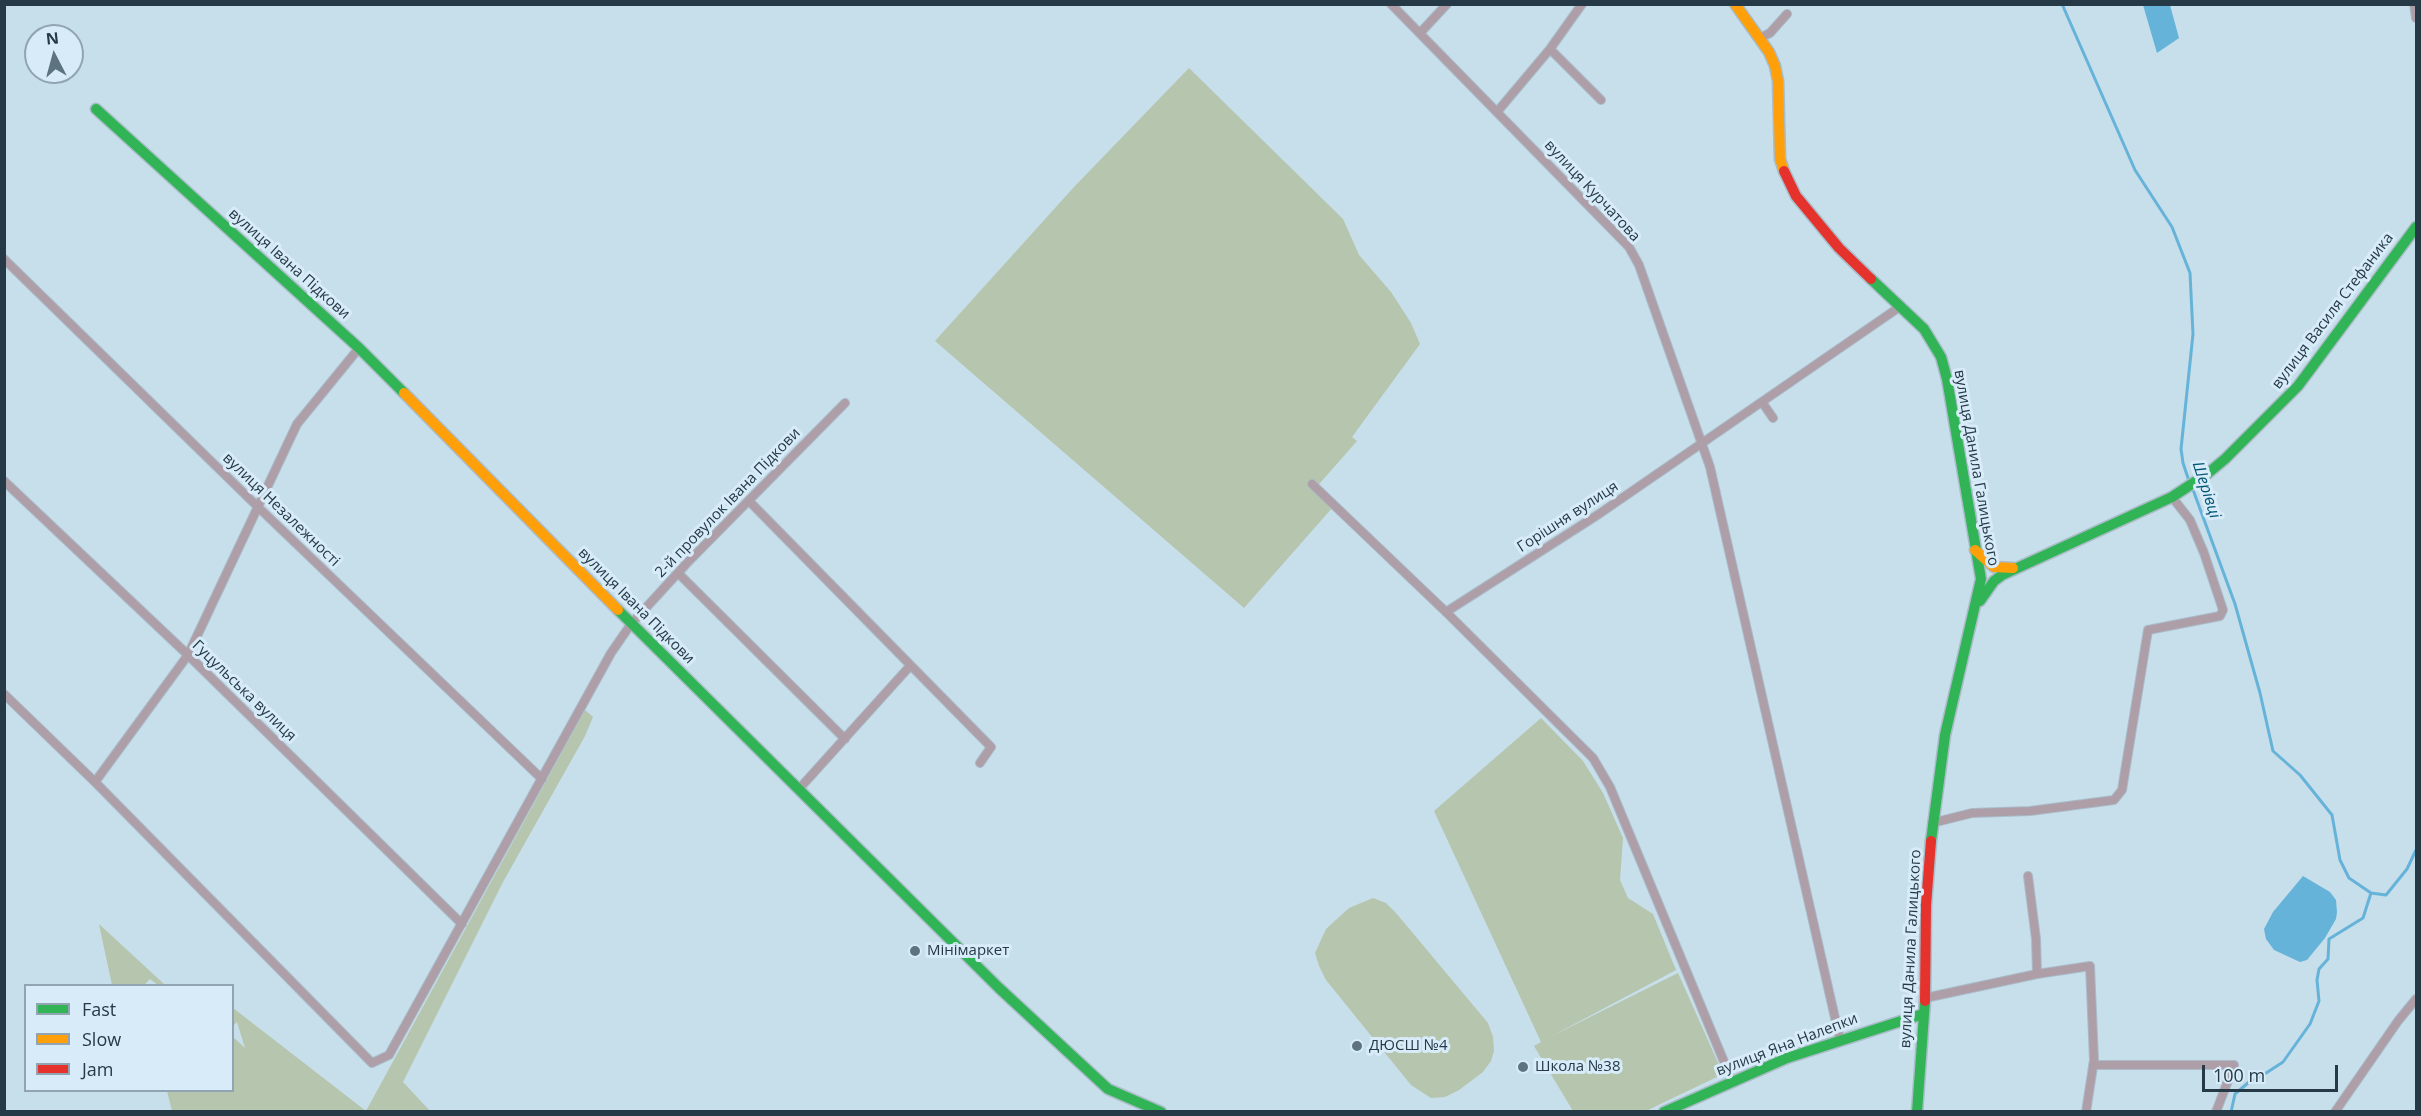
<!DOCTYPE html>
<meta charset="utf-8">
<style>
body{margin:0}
#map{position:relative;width:2421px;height:1116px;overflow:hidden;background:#c7deeb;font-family:"Open Sans",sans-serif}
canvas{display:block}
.frame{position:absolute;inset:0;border:6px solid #253a46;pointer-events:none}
.legend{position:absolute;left:24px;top:984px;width:210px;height:108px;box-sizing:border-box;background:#d7ecf8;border:2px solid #90a5b1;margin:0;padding:8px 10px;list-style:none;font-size:18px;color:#253a46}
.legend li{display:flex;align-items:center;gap:12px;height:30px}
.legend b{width:30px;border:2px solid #90a5b1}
.north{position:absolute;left:24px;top:24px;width:60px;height:60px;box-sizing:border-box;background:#d7ecf8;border:2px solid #90a5b1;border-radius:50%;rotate:354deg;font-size:16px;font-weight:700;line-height:24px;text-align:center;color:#253a46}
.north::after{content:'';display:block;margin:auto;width:21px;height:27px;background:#5e7380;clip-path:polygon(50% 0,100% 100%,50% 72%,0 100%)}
.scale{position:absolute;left:2202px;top:1065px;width:136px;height:27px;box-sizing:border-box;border:3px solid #253a46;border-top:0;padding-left:8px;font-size:18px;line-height:21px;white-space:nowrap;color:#253a46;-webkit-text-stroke:4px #d7ecf8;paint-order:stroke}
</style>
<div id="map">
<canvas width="2421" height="1116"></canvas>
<div class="frame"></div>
<ul class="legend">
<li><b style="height:8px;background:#30b455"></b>Fast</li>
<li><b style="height:8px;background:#ff9f0a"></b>Slow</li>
<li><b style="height:8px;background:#e5322d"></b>Jam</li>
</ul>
<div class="north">N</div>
<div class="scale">100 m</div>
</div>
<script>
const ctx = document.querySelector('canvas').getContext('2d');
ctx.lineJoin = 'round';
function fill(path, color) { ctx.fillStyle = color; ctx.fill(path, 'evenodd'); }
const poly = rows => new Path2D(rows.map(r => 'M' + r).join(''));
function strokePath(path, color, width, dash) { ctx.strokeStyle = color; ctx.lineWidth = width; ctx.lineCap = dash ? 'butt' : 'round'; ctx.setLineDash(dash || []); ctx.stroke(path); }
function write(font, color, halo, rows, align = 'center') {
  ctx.font = font + ' "Open Sans",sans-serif'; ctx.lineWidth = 6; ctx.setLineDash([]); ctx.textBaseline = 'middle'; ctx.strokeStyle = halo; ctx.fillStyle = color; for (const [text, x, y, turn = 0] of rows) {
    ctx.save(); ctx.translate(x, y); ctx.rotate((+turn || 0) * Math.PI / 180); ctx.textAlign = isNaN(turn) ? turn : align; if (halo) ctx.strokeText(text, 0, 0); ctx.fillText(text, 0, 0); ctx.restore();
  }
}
const green = poly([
 [1189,68,1343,219,1359,255,1391,292,1411,323,1420,344,1352,437,1357,441,1313,491,1333,507,1244,608,935,341,1074,187],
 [585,710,593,717,585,736,503,882,403,1082,430,1111,172,1111,167,1091,232,1090,233,1037,245,1048,237,1022,233,1026,233,1008,366,1111],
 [1541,718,1583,761,1603,793,1623,838,1620,880,1628,898,1653,914,1676,970,1550,1037,1678,973,1723,1074,1646,1111,1573,1111,1534,1046,1541,1042,1434,811],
 [1373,898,1386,903,1396,913,1488,1023,1493,1037,1494,1051,1491,1061,1483,1072,1459,1090,1445,1097,1431,1098,1411,1085,1326,980,1319,966,1315,953,1326,929,1349,908],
 [99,924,165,985,158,985,150,979,144,985,112,985]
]);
const water = poly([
 [2143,5,2170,5,2179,38,2157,53],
 [2303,876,2330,892,2336,900,2337,912,2336,919,2325,938,2307,960,2300,962,2274,950,2266,939,2264,929,2273,912]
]);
const stream = poly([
 [2062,4,2135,170,2172,227,2190,273,2193,334,2181,449,2183,463,2189,481],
 [2192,487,2235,604,2260,693,2273,751,2300,775,2332,815,2340,860,2349,878,2371,893,2386,895,2407,869,2416,850],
 [2231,1112,2235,1094,2249,1082,2260,1077,2283,1062,2310,1024,2319,1001,2317,980,2319,969,2328,959,2329,939,2363,918,2371,893]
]);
const street = poly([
 [1391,4,1629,247,1639,265,1710,467,1840,1040],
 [2414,4,2416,18],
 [1420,33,1447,4],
 [1760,38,1770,33,1787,14],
 [1550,49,1601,100],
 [1497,112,1550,49,1582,4],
 [4,259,259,508,542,779],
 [1762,402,1773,418],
 [4,481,188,655,462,924],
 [1312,484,1446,612,1593,758,1610,787,1732,1081],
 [749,501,991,747,980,763],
 [678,573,845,739],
 [1446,612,1599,514,1901,306],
 [4,694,95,782,372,1063,389,1055,611,653,631,624,687,563,845,403],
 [95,782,188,655,297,424,359,348],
 [799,789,910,666],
 [1932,823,1972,813,2030,811,2114,800,2122,790,2148,630,2220,616,2223,610,2204,553,2190,520,2172,497],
 [2028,876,2036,939,2037,974],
 [1925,998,2037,974,2090,966,2094,1060,2086,1112],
 [2093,1065,2234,1065,2216,1112],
 [2335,1112,2398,1021,2416,999]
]);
const fast = poly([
 [96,109,359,348,404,393],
 [1871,279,1924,329,1941,357,1947,379,1981,579,1945,735,1931,841],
 [1980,601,1994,581,2002,575,2172,497,2207,474,2225,459,2298,386,2416,227],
 [618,610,999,988,1108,1089,1161,1112],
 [1664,1112,1787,1058,1923,1014],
 [1917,1112,1925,1001]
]);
const slow = poly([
 [1735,4,1769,52,1775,66,1778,81,1780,159,1784,171],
 [404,393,618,610],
 [1975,550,1994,567,2013,568]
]);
const jam = poly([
 [1784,171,1796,196,1839,248,1871,279],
 [1925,1001,1926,905,1931,841]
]);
const markers = [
 [915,951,6,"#5e7380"],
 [1357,1046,6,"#5e7380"],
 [1523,1067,6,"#5e7380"]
];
const streetNames = [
 ["вулиця Курчатова",1592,191,47],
 ["вулиця Івана Підкови",289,264,42],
 ["вулиця Василя Стефаника",2333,311,-53],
 ["вулиця Данила Галицького",1976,468,80],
 ["2-й провулок Івана Підкови",728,503,-46],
 ["вулиця Незалежності",281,510,44],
 ["Горішня вулиця",1568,517,-33],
 ["вулиця Івана Підкови",636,606,45],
 ["Гуцульська вулиця",244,691,44],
 ["вулиця Данила Галицького",1911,949,-87],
 ["вулиця Яна Налепки",1787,1045,-21]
];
const poiNames = [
 ["Мінімаркет",927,951],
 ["ДЮСШ №4",1369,1046],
 ["Школа №38",1535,1067]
];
const waterNames = [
 ["Шерівці",2206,490,72]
];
fill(green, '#b6c5ad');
fill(water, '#66b3d9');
strokePath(stream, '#66b3d9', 3);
strokePath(street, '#a9bcc8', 10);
strokePath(fast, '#a9bcc8', 13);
strokePath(slow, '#a9bcc8', 13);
strokePath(jam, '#a9bcc8', 13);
strokePath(street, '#ae9ea8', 8);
strokePath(fast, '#30b455', 10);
strokePath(slow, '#ff9f0a', 10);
strokePath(jam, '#e5322d', 10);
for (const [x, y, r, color] of markers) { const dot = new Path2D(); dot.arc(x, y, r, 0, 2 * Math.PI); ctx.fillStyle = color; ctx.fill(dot); strokePath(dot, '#d7ecf8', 2); }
write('15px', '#253a46', '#d7ecf8', streetNames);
write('15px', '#253a46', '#d7ecf8', poiNames, 'left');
write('italic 16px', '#035576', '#d7ecf8', waterNames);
</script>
